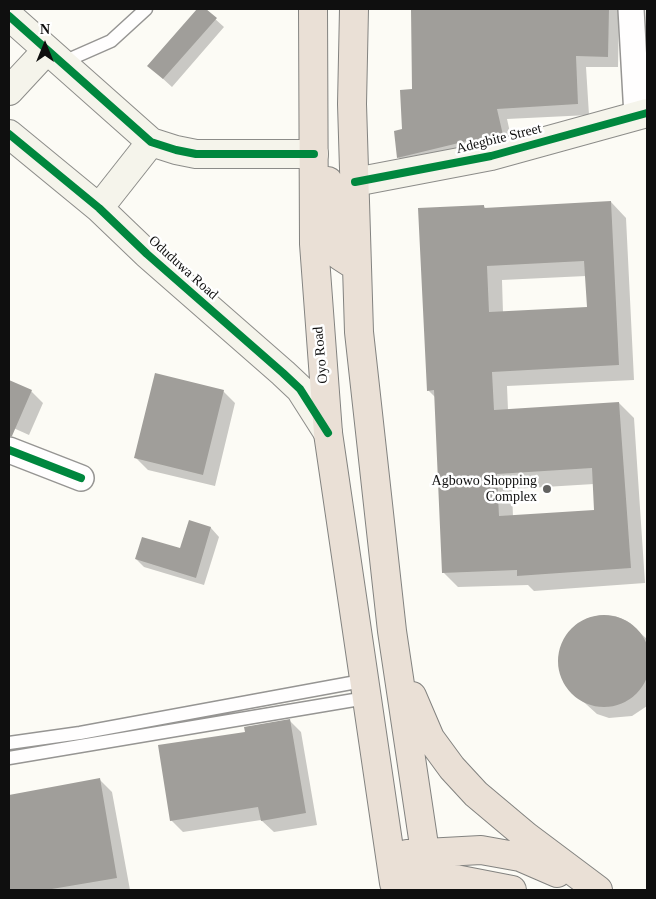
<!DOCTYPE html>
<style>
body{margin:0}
#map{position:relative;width:656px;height:899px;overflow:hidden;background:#fcfbf5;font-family:Georgia,serif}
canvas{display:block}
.frame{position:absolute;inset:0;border:10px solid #0f0f0f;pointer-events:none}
.north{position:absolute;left:20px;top:20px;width:50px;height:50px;-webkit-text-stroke:4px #fff;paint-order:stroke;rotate:0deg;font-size:14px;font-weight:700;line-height:20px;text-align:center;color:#0f0f0f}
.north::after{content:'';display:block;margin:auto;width:18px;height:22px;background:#0f0f0f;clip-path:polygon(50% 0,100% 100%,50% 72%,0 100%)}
</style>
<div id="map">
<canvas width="656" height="899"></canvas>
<div class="frame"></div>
<div class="north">N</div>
</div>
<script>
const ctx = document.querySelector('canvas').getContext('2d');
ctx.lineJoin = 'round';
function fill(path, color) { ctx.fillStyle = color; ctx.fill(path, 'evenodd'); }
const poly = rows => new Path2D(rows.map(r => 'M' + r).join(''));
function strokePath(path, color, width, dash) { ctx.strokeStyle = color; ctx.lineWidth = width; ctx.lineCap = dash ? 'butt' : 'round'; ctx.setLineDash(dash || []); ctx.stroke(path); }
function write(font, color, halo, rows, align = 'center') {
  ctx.font = font + ' Georgia,serif'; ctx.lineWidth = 5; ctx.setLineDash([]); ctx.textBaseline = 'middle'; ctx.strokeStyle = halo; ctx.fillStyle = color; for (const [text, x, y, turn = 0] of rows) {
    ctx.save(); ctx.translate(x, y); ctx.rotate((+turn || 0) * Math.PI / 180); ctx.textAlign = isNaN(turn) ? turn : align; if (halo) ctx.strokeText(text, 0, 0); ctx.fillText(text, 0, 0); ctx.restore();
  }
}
const shadow = poly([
 [198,9,204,9,224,27,172,87,149,66],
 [413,9,617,9,619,12,618,67,586,67,589,115,507,119,513,146,409,168,398,157,413,90],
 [611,202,626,218,634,380,507,386,508,410,619,403,634,418,645,583,534,591,528,585,458,587,443,572,435,397,428,390,484,206,486,209],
 [586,276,588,308,503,313,502,280],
 [594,484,596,511,513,517,512,489],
 [9,381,31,391,43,403,29,435,9,426],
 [223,391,235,403,215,486,148,470,136,458],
 [190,522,211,528,219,537,204,585,144,567,136,559,181,550],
 [601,615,615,616,627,621,647,639,647,706,632,716,609,718,597,714,566,686,561,674,559,660,561,647,567,635,576,625,588,618],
 [289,720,301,732,317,825,274,832,261,820,183,832,171,820,246,733],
 [100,780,112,792,130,890,9,890,9,796]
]);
const building = poly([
 [197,9,206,9,217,18,163,79,147,66],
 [411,9,609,9,608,57,576,56,578,104,497,109,503,135,467,144,467,141,397,158,394,131,402,129,400,90,412,89],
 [611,201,619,365,492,372,494,410,619,402,631,568,517,576,517,570,442,573,434,390,427,391,418,208,484,205,484,208],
 [584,261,587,307,489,312,487,266],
 [592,468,594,510,499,516,497,474],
 [155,373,224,390,203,475,134,458],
 [9,380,32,390,12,436,9,436],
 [189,520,211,527,196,578,135,559,142,537,180,548],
 '558 661a46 46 0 1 1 92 0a46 46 0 1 1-92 0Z',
 [290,719,306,813,261,821,258,807,170,821,158,745,245,732,244,727],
 [100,778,117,878,46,890,9,890,9,795]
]);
const lane = poly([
 [61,63,111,41,146,9],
 [9,743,80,733,362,681],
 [9,758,366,698]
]);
const street = poly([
 [631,9,637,116],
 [9,450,81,478]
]);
const secondary = poly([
 [9,16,151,142,176,150,196,154,314,154],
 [9,91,47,50],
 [9,134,99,208,147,254,283,373,300,389,328,433],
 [355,182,491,156,647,113],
 [99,208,151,142]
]);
const highway = poly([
 [313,9,314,244,328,433,394,883,445,877,512,890],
 [354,9,352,104,359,332,392,631,425,852,431,878],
 [328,181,340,256,357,267],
 [412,696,430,738,452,768,476,794,526,836,598,890],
 [407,854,481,850,520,857,557,873]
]);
const cycleway = poly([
 [9,16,151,142,176,150,196,154,314,154],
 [9,134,99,208,147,254,283,373,300,389,328,433],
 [355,182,491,156,647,113],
 [9,450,81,478]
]);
const markers = [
 [547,489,5,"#626260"]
];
const streetNames = [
 ["Adegbite Street",499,139,-14],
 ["Oduduwa Road",183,268,42],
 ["Oyo Road",321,355,-95]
];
const poiNames = [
 ["Agbowo Shopping",537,481],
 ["Complex",537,497]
];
fill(shadow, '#0003');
fill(building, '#a09e9a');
strokePath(lane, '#969593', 15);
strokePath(street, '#969593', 28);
strokePath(secondary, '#8c8c89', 30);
strokePath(highway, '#838380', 30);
strokePath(lane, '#fffefe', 12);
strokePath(street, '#fffefe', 25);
strokePath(secondary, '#f5f4eb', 28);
strokePath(highway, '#eae0d6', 28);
strokePath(cycleway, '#00873e', 8);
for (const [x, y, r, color] of markers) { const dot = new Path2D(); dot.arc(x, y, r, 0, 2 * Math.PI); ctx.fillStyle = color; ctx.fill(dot); strokePath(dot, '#fff', 2); }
write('14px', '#0f0f0f', '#fff', streetNames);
write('14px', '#0f0f0f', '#fff', poiNames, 'right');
</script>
